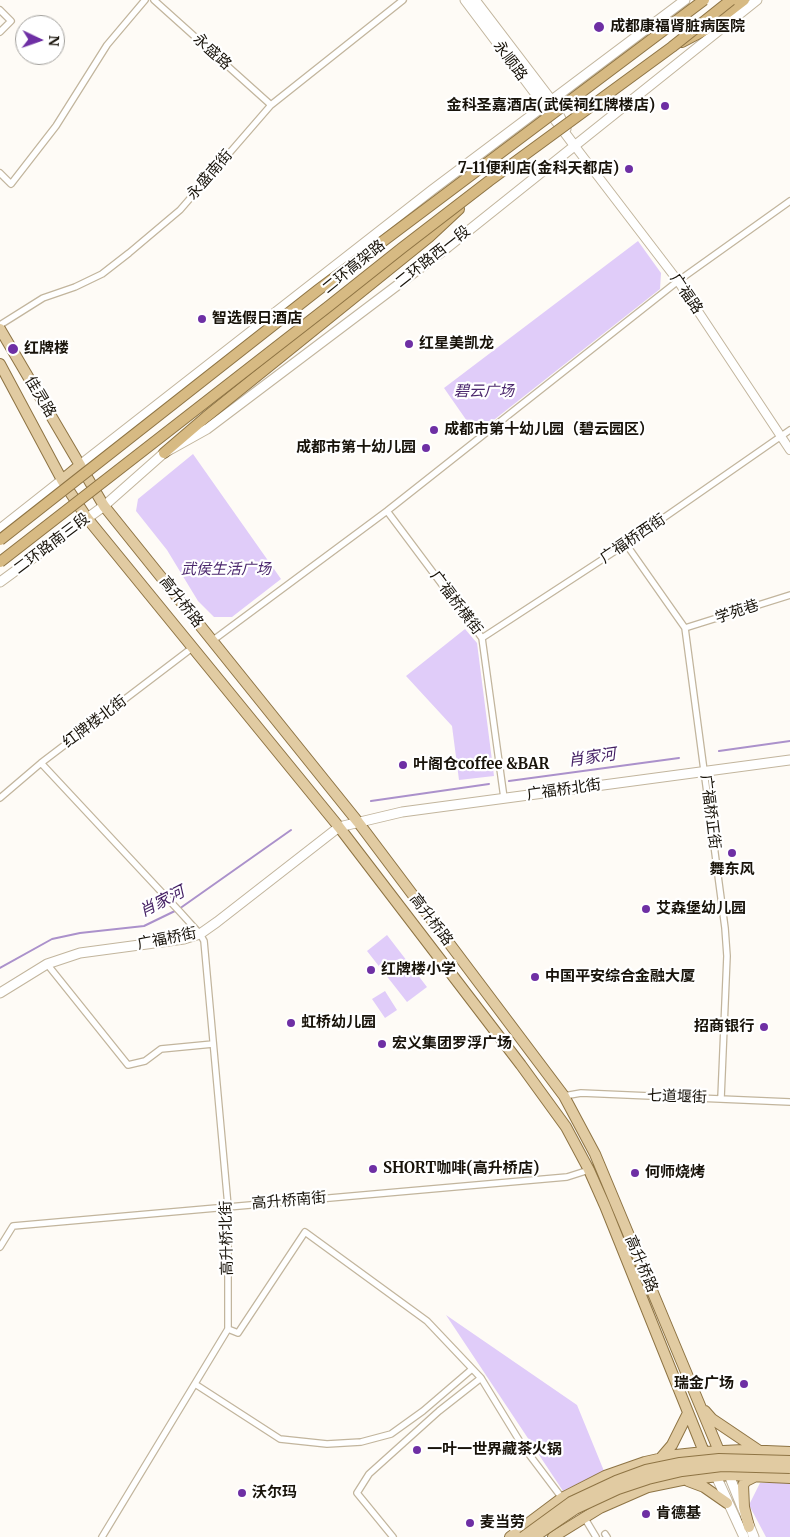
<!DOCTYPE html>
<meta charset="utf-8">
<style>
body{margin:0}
#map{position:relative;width:790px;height:1537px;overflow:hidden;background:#fefbf6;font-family:Merriweather,serif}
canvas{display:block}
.north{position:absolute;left:15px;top:15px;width:50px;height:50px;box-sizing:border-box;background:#fff;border:1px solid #a3a19d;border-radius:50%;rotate:93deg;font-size:14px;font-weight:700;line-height:20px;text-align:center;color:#18130a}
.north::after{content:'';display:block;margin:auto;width:18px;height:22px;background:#6e2fa4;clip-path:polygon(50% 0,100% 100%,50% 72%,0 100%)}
</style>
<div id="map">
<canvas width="790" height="1537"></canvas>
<div class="north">N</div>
</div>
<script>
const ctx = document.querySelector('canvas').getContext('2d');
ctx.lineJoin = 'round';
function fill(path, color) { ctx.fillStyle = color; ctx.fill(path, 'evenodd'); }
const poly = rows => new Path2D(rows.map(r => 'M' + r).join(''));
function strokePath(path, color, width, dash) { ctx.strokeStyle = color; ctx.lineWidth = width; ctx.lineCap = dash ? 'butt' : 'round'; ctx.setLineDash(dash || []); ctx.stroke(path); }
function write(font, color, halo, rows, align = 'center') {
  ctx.font = font + ' Merriweather,"Noto Sans SC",serif'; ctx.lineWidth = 4.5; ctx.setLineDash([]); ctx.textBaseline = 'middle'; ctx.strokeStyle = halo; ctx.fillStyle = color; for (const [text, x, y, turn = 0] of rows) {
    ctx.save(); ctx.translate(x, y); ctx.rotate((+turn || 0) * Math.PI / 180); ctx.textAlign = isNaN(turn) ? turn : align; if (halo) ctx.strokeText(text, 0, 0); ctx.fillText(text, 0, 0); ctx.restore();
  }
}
const green = poly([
 [638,241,661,273,660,289,476,434,444,388],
 [193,454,281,579,232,617,214,617,198,601,167,550,136,511,138,499],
 [465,629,477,643,494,776,459,780,452,726,406,676],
 [387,935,427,987,407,1002,367,951],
 [385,991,397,1010,385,1018,372,999],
 [446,1315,577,1405,604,1471,563,1491],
 [760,1483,790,1483,790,1537,766,1537,749,1505]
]);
const stream = poly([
 [719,751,790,741],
 [509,781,679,758],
 [371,801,489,784],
 [0,968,52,939,80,933,144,926,179,909,291,830]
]);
const minor = poly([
 [154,0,271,105],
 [0,10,11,21,0,32],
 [0,173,11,184,56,126,107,45,145,0],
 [0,325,43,298,75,287,102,274,129,253,180,210,271,105,403,0],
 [387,511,482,638,504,798],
 [626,544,685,628,725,928,727,956,721,1098],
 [685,628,790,595],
 [482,638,626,544,790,430],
 [212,641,387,511,678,281,790,201],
 [41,763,181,913,200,934,204,941,228,1206,228,1329,102,1537],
 [0,798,41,763,192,648],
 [47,964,128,1065,145,1061,161,1049,213,1044],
 [564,1096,581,1093,790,1102],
 [0,1247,13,1226,567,1177,589,1170],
 [228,1329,238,1333,305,1232,427,1321,481,1378,522,1445,562,1498],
 [195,1384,280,1439,327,1444,361,1442,391,1434,423,1411,472,1369],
 [584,1517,596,1537],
 [605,1534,607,1537],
 [393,1537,357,1493,369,1474,439,1411,481,1378]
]);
const tertiary = poly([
 [574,145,678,281,790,450]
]);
const secondary = poly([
 [465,0,574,145],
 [475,0,552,101,566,129],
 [80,465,432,190,685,0],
 [0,529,62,480],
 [0,582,104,506,164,453,207,429,448,247,757,0],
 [0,993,47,964,80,953,184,939,200,934,217,922,339,827,402,812,790,760],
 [729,1475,754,1537],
 [716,1476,744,1537]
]);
const primary = poly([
 [0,329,104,506,358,822,564,1096,595,1154,729,1475],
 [0,364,62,480,87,518,339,827,521,1065,566,1127,589,1170,605,1206,704,1452,716,1476],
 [62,480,80,465],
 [705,1411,712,1419,758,1450],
 [660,1459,672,1445,688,1413],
 [688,1481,704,1487,727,1503],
 [749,1527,744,1507,743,1485,746,1481,756,1476],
 [510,1537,562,1498,605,1476,645,1462,676,1455,704,1452,743,1450,790,1452],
 [553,1537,600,1508,648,1487,682,1480,729,1475,790,1478]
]);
const trunk = poly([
 [682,42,705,30,744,0],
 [164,453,206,417,429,237,459,209]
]);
const primaryBridge = poly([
 [523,1537,571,1502,616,1481,646,1470,680,1463,719,1459,790,1461],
 [534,1537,575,1509,618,1489,648,1479,682,1471,722,1466,790,1468]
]);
const trunkBridge = poly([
 [0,540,318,290,704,0],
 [0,562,329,306,402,248,489,181,672,47,731,0]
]);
const markers = [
 [599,27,6,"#6e2fa4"],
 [665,106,5,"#6e2fa4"],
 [629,169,5,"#6e2fa4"],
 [202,319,5,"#6e2fa4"],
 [409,344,5,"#6e2fa4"],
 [13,349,6,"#6e2fa4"],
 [434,430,5,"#6e2fa4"],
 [426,448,5,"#6e2fa4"],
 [403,765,5,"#6e2fa4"],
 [732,853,5,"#6e2fa4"],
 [646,909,5,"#6e2fa4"],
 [371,970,5,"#6e2fa4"],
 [535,977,5,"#6e2fa4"],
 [291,1023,5,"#6e2fa4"],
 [764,1027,5,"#6e2fa4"],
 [382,1044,5,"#6e2fa4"],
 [373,1169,5,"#6e2fa4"],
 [635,1173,5,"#6e2fa4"],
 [744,1384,5,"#6e2fa4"],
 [417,1450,5,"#6e2fa4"],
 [242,1493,5,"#6e2fa4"],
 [646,1514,5,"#6e2fa4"],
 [470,1523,5,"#6e2fa4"]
];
const poiNames = [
 ["成都康福肾脏病医院",610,27],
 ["金科圣嘉酒店(武侯祠红牌楼店)",655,106,"right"],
 ["7-11便利店(金科天都店)",619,169,"right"],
 ["智选假日酒店",212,319],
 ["红星美凯龙",419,344],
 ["红牌楼",24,349],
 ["成都市第十幼儿园（碧云园区）",444,430],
 ["成都市第十幼儿园",416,448,"right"],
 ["叶阁仓coffee &BAR",413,765],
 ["舞东风",732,870,"center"],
 ["艾森堡幼儿园",656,909],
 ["红牌楼小学",381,970],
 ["中国平安综合金融大厦",545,977],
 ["虹桥幼儿园",301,1023],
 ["招商银行",754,1027,"right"],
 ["宏义集团罗浮广场",392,1044],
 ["SHORT咖啡(高升桥店)",383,1169],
 ["何师烧烤",645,1173],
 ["瑞金广场",734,1384,"right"],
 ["一叶一世界藏茶火锅",427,1450],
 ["沃尔玛",252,1493],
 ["肯德基",656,1514],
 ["麦当劳",480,1523]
];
const streetNames = [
 ["永盛路",212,52,42],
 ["永顺路",510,61,53],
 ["永盛南街",210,175,-49],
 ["二环路西一段",433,257,-38],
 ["二环高架路",354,267,-39],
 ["广福路",686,294,56],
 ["佳灵路",40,397,59],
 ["广福桥西街",633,539,-34],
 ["二环路南三段",52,544,-37],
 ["高升桥路",181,602,52],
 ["广福桥横街",456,603,53],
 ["学苑巷",737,612,-18],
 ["红牌楼北街",95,722,-37],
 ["广福桥北街",564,790,-8],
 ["广福桥正街",710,812,83],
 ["高升桥路",431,920,53],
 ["广福桥街",167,939,-11],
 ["七道堰街",677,1097,2],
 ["高升桥南街",289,1201,-5],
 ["高升桥北街",227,1238,-91],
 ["高升桥路",641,1264,67]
];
const parkNames = [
 ["碧云广场",484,392],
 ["武侯生活广场",226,570]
];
const waterNames = [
 ["肖家河",592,758,-8],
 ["肖家河",162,902,-27]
];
fill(green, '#e0ccf9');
strokePath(stream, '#ab91cb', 2);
strokePath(minor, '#c2b59d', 8);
strokePath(tertiary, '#c2b59d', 10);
strokePath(secondary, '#c2b59d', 11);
strokePath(primary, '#8e7444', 12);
strokePath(trunk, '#8e7444', 12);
strokePath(minor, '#fff', 5.5);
strokePath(tertiary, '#fff', 8);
strokePath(secondary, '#fff', 9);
strokePath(primary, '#e1cba2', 10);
strokePath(trunk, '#d7ba83', 10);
strokePath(primaryBridge, '#8e7444', 12, []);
strokePath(trunkBridge, '#8e7444', 12, []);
strokePath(primaryBridge, '#e1cba2', 10);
strokePath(trunkBridge, '#d7ba83', 10);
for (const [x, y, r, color] of markers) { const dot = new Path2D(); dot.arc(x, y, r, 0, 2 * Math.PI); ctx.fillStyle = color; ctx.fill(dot); strokePath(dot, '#fff', 2); }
write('bold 15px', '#18130a', '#fff', poiNames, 'left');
write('15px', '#18130a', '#fff', streetNames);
write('italic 15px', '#4b276d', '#fff', parkNames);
write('italic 16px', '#411c62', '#fff', waterNames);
</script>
